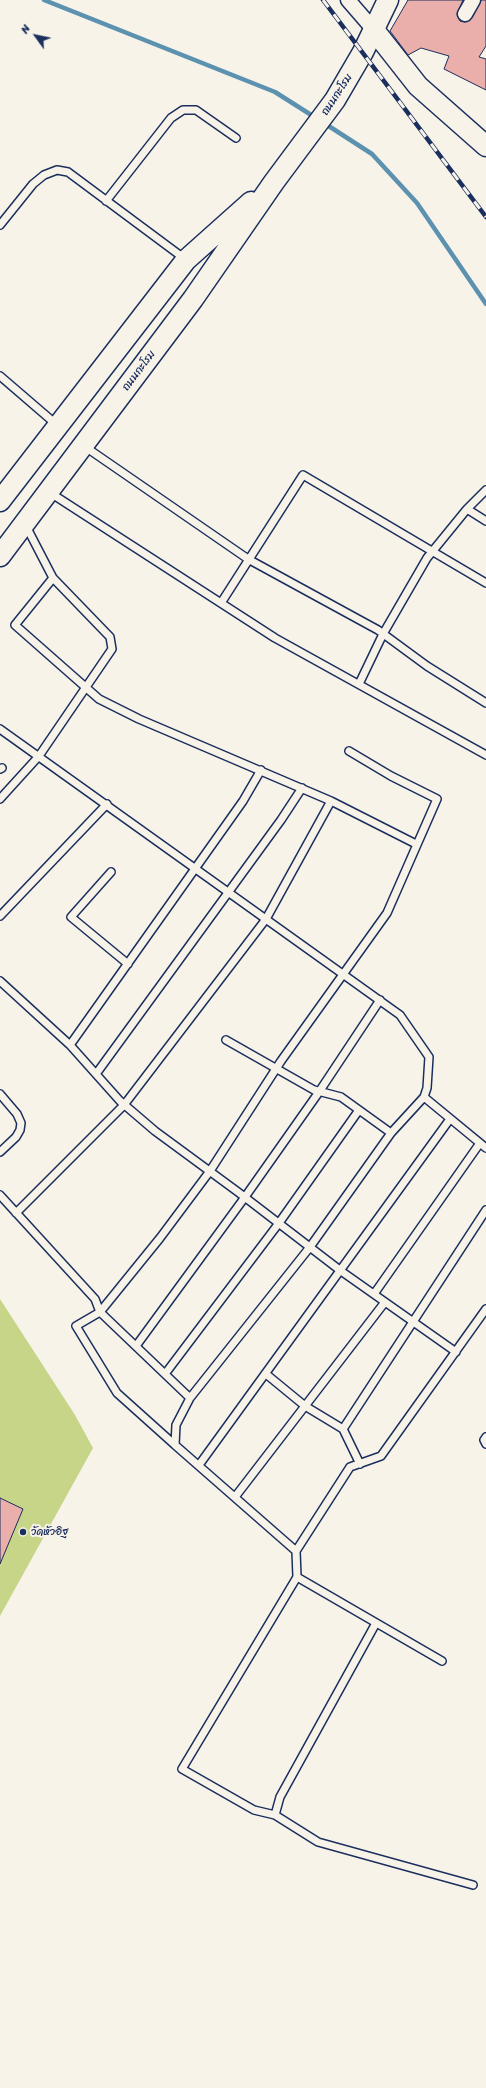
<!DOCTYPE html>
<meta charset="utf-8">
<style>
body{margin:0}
#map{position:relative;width:486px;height:2088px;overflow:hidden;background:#f7f3e8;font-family:Sriracha,sans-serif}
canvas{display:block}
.north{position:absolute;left:16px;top:16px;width:40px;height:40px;-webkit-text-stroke:3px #f7f3e8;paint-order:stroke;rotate:303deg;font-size:11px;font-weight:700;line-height:16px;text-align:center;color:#1b2f5e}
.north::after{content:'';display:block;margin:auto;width:14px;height:18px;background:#1b2f5e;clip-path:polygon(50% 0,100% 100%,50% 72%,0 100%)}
</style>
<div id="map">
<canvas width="486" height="2088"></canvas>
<div class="north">N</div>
</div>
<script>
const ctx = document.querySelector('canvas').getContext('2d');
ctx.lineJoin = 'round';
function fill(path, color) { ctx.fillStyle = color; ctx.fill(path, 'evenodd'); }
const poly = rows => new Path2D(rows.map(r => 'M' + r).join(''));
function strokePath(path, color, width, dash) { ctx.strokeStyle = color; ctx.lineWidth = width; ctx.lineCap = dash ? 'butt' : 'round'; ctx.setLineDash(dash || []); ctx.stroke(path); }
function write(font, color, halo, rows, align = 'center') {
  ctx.font = font + ' Sriracha,"Playpen Sans Thai",sans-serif'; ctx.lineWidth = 4; ctx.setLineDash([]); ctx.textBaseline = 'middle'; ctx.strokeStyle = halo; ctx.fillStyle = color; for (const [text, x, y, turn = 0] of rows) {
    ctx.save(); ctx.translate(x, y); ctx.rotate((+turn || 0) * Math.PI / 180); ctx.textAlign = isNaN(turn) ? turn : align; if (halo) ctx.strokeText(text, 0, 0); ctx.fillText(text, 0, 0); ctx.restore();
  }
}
const green = poly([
 [0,1299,75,1415,93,1448,0,1616]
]);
const stream = poly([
 [44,0,275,92,316,118],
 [324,123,372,154,417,203,486,304]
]);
const building = poly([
 [408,0,463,0,457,14,460,21,465,22,472,18,481,0,486,0,486,46,479,57,486,59,486,90,444,69,449,56,421,48,408,55,390,31,408,0],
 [0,1498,23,1509,0,1564,0,1498]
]);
const lane = poly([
 [106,201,171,118,183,110,196,110,236,138],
 [0,225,33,184,44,175,57,170,68,172,185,259],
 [0,376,57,425],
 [84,446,248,559,378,630,427,666,486,703],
 [49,492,275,638,486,755],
 [467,509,486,521],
 [53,578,15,625,99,699,139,719,331,801,416,844],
 [221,603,303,475,486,583],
 [359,684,383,634,427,558,467,509,486,490],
 [0,729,400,1015,429,1057,427,1088,424,1097,486,1148],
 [0,769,2,768],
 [0,799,39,756,112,649,110,637,53,578,26,526],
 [111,872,71,917,128,964],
 [0,916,107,804],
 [0,981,70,1045,120,1101,155,1131,238,1192,341,1271,456,1352],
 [226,1040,314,1090,341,1097,391,1133],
 [70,1045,243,801,261,770],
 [96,1074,281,820,302,788],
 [0,1094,17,1114,21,1123,20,1130,16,1137,0,1152],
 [0,1195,95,1299,100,1312,190,1398,176,1425,175,1445,296,1551,297,1577,442,1661],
 [16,1213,124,1105,266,919,331,801],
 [374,1294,480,1143],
 [136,1346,245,1197,319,1092,380,1000],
 [165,1374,279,1223,359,1110],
 [266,1374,305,1406,343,1429,486,1210],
 [190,1398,310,1247,391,1133,424,1097],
 [343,1429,360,1464],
 [486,1437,484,1440,486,1444],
 [175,1445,117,1393,76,1326,100,1312,160,1238,210,1171,281,1061,387,913,437,799,391,776,349,751],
 [199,1465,450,1119],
 [235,1497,385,1302],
 [296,1551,350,1467,381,1456,486,1309],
 [297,1577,182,1769,254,1810,275,1815,280,1797,376,1623],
 [275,1815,318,1842,473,1885]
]);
const street = poly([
 [348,0,374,30],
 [465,14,473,0]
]);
const secondary = poly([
 [374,30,418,86,486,146],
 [0,501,186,260,251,202],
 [0,556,193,299,274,182,335,100,363,52,388,0]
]);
const rail = poly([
 [323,0,486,217]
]);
const markers = [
 [23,1532,4,"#1b2f5e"]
];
const streetNames = [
 ["ถนนกะโรม",337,95,-57],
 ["ถนนกะโรม",139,371,-53]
];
const poiNames = [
 ["วัดหัวอิฐ",31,1532]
];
fill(green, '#c7d588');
strokePath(stream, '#5c91b0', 4.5);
fill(building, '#eaafab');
strokePath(building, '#1b2f5e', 1);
strokePath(lane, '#1b2f5e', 10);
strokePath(street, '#1b2f5e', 17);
strokePath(secondary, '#1b2f5e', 23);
strokePath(lane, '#f7f3e8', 7);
strokePath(street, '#f7f3e8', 14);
strokePath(secondary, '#f7f3e8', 20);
strokePath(rail, '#1b2f5e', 4.5);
strokePath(rail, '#f7f3e8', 3, [9]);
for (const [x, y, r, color] of markers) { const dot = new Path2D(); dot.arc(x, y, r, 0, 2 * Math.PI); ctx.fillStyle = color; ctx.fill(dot); strokePath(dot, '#f7f3e8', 1.5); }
write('11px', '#1b2f5e', '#f7f3e8', streetNames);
write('11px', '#1b2f5e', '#f7f3e8', poiNames, 'left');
</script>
